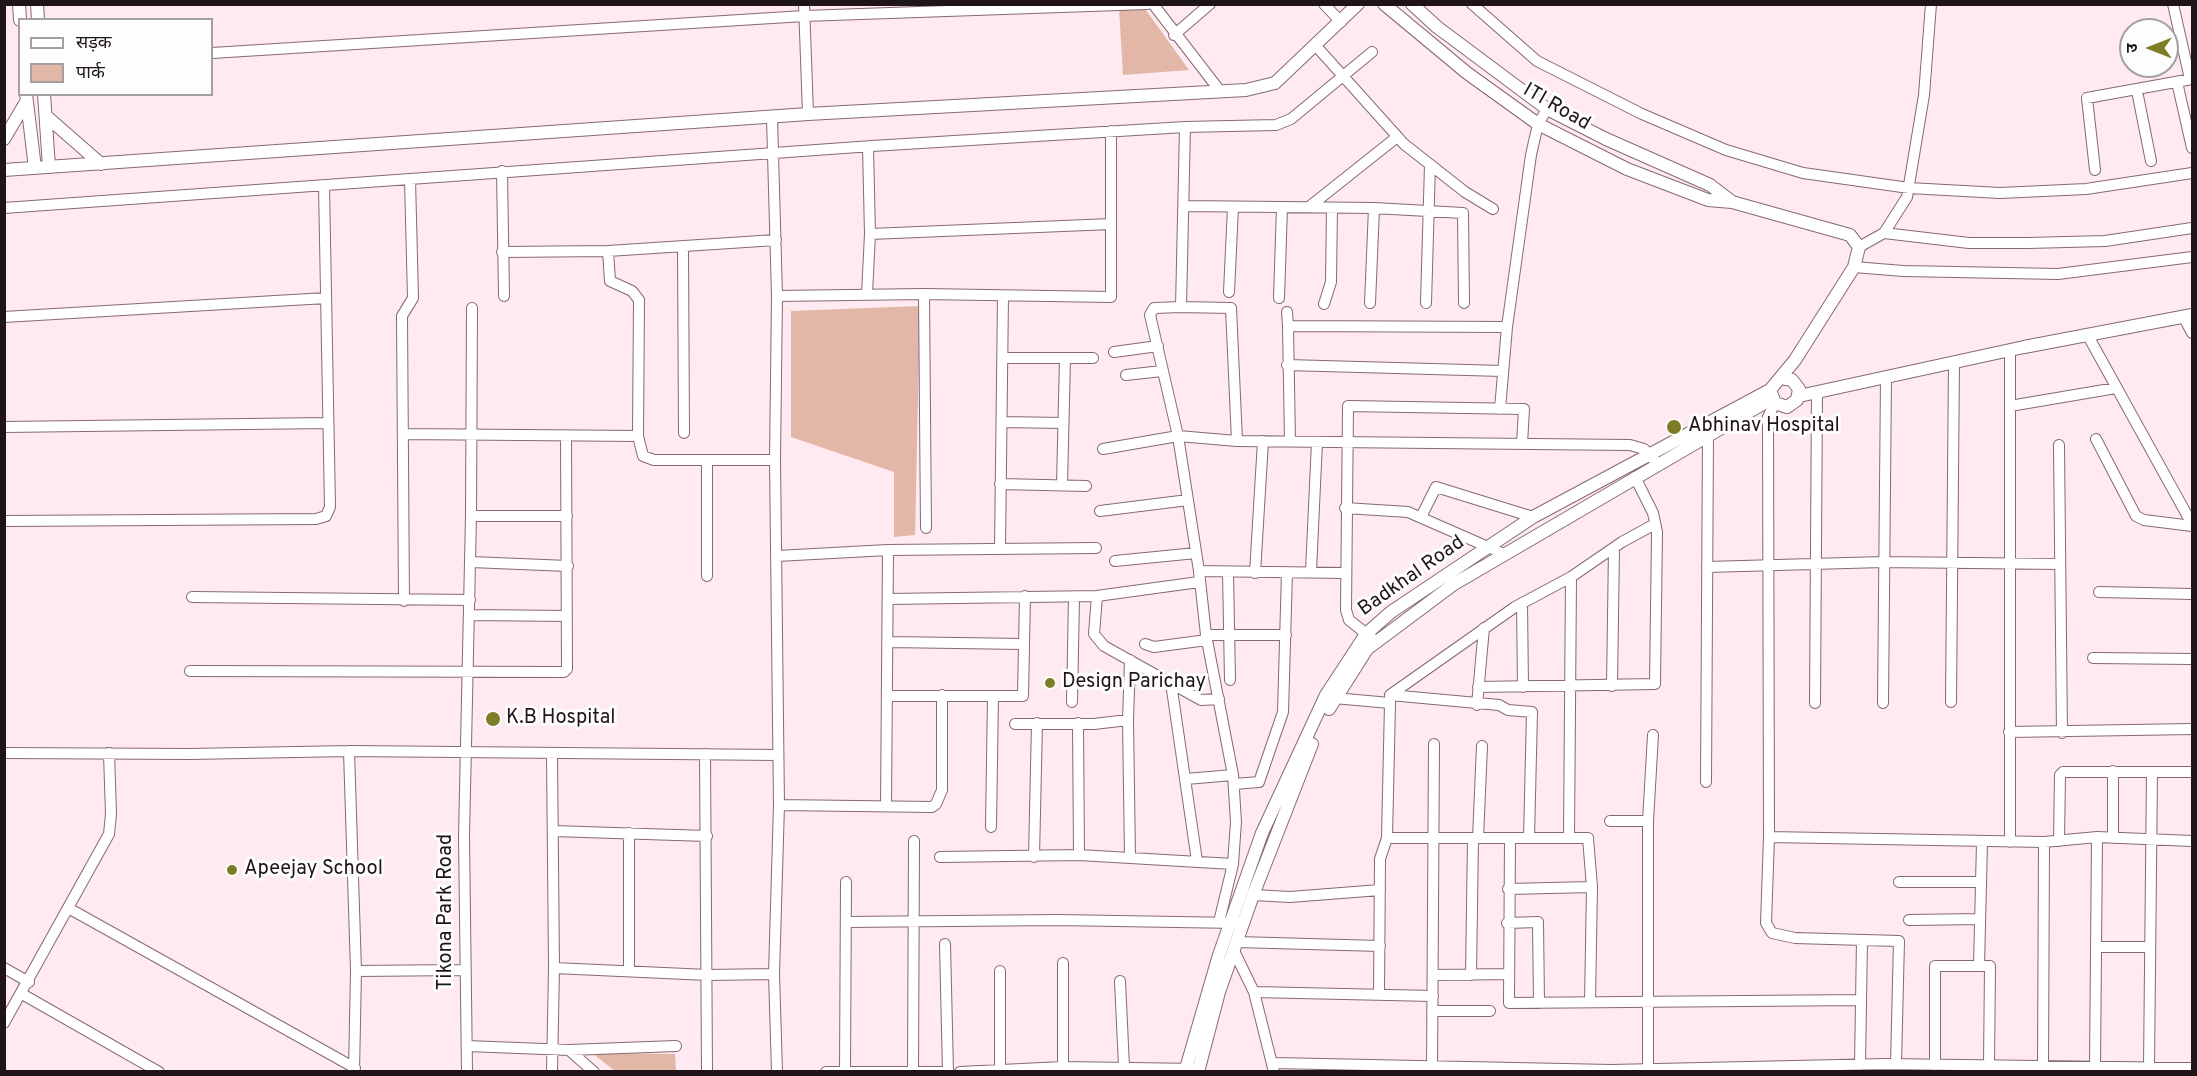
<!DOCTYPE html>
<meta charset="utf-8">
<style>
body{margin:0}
#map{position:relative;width:2197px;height:1076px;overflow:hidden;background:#feeaf0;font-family:Overpass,"Noto Sans Devanagari",sans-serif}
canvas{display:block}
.frame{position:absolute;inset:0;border:6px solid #1f1418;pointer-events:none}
.legend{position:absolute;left:18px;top:18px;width:195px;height:78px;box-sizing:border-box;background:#fdfdfd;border:2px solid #a4a0a1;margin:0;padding:8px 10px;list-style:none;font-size:18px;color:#1f1418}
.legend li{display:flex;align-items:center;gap:12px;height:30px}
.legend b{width:30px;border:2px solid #a4a0a1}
.north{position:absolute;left:2119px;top:18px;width:60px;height:60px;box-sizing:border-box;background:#fdfdfd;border:2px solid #a4a0a1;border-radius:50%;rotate:270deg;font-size:16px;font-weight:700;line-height:24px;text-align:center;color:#1f1418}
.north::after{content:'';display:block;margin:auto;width:21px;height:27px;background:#7c7d26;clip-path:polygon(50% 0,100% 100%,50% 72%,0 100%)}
</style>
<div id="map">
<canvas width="2197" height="1076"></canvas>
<div class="frame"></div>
<ul class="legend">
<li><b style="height:8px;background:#fff"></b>सड़क</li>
<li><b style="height:16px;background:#e2b7a7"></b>पार्क</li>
</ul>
<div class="north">उ</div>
</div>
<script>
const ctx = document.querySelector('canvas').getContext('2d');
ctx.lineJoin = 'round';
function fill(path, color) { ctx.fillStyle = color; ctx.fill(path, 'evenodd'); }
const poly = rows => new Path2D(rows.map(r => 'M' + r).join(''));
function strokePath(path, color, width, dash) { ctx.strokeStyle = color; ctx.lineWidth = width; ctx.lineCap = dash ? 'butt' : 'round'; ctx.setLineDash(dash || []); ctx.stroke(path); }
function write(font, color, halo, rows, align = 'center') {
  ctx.font = font + ' Overpass,sans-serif'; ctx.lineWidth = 6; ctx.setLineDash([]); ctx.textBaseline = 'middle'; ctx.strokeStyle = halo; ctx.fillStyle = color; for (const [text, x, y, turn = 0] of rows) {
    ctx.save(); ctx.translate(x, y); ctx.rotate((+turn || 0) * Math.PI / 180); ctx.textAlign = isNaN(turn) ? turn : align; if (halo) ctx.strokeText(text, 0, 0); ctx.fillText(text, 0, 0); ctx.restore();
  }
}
const green = poly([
 [1143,6,1189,70,1123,75,1119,8],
 [920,306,915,535,894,537,894,472,791,437,791,311],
 [592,1053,675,1054,676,1071,615,1071]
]);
const minor = poly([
 [804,4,808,114],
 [1153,4,1220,91],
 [1324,4,1341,22],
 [1472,4,1537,61,1642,114,1726,150,1803,173,1909,188,2000,193,2086,189,2192,173],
 [2173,4,2190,79],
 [1174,35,1210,4],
 [1316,46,1404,144,1465,192,1493,209],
 [212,53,804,16,1147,4],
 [2177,82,2192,148],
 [2137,91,2151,161],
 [772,118,777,296,775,460,779,805,774,974,777,1072],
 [1185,127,1181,307,1154,308,1150,315,1178,436,1199,571,1206,635,1233,775,1236,822,1233,864],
 [2095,170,2087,98,2192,79],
 [502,171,504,296],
 [1185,206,1374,208,1463,213,1464,303],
 [1309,207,1397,137],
 [4,208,872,146,1185,127,1276,125,1291,119,1372,52],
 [1884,233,1969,243,2028,243,2105,241,2192,228],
 [870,234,1111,224],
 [1859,247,1884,233,1907,197,1924,95,1931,4],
 [683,248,684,433],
 [608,251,610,281,632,291,639,300,638,436,643,456,654,460,775,460],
 [502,252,608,251,776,240],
 [1854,267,1903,271,2058,274,2192,257],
 [1229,292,1233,207],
 [867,294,870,234,868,147],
 [924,294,926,528],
 [777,296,924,294,1111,297,1111,131],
 [1279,298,1282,207],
 [1370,303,1374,208],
 [1426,303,1430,165],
 [1324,304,1331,282,1332,208],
 [1181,307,1231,308,1237,441],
 [1287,312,1288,326],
 [2183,316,2192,333],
 [4,317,326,298],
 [2087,334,2192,524],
 [2010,350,2010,842],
 [1114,352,1158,346],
 [1004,358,1093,358],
 [1287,365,1503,371],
 [1126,375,1162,371],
 [1775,403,1768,417,1769,837,1766,923,1772,933,1795,938,1899,941,1896,1064],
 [2010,406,2116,388],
 [1500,409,1507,327,1531,155,1538,124,1547,109],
 [1002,422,1063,423],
 [4,427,327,423],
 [404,434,638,436],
 [2096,439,2136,516,2144,520,2192,526],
 [1290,441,1288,326,1507,327],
 [2059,445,2062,733],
 [1103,449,1178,436,1237,441,1630,445,1644,449,1658,464],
 [707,460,707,576],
 [1000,484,1086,486],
 [1062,485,1065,358],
 [1345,508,1408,512,1504,554],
 [1100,511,1188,500],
 [471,516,567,516],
 [1421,517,1436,487,1533,517],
 [4,521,316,519,326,516,330,507,324,186],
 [1000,549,1003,296],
 [777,556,888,550,1096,548],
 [1115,561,1196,553],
 [471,562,568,566],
 [1707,567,1883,562,2060,564],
 [1199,571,1345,573],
 [1311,571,1317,442],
 [1228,572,1230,680],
 [1255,573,1263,441],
 [2099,592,2192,594],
 [1097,596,1094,634,1104,646,1201,700,1219,699],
 [192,597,470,600],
 [888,599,1097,596,1199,582],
 [404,601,402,316,413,298,410,179],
 [1522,603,1523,687],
 [470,615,567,616],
 [1206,635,1286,635],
 [1373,639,1349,620,1346,610,1348,406,1524,409,1522,444],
 [889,642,1023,644],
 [1145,644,1154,647,1207,640],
 [2093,658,2192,659],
 [1130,660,1128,720,1130,857],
 [190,671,564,672,567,669,566,436],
 [1171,683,1197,861],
 [1612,686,1614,548],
 [1478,687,1655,684,1657,532,1653,513,1635,477],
 [1390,695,1515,607,1571,577,1622,542,1655,524],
 [887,696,1023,696,1025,596],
 [1334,698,1390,703,1390,695,1499,705,1508,710,1532,712,1529,838],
 [1072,702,1074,597],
 [1951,702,1954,362],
 [1815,703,1817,392],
 [1883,703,1886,377],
 [1477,705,1484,628],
 [1078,723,1079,855,1233,864,1219,922],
 [1015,724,1094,724,1128,720],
 [2009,732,2192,729],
 [349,751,356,971,354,1072],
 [4,753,190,754,349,751,778,755],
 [705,754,707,1072],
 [2113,771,2113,838],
 [1186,779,1233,775],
 [1706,782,1708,434],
 [1234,784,1259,782,1283,712,1287,572],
 [779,805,932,807,936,804,942,790,942,695],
 [886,806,888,550],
 [1610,821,1648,821],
 [991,827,993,696],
 [553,831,707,836],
 [1769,837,2044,842,2097,837,2192,841],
 [1387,838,1588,838,1592,887,1590,1002],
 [1478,838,1482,746],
 [1510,838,1509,1003,1861,1000],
 [1569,838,1571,577],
 [2059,841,2060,775,2063,772,2192,772],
 [940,857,1079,855],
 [1034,857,1037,723],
 [1899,882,1981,882],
 [1508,889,1592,887],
 [1253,895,1290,897,1380,890],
 [70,909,355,1068],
 [1909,920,1980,919],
 [847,922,1057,920,1237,923],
 [1507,923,1538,922,1539,1003],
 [1237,942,1380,946],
 [945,944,948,1072],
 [2096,947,2150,947],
 [1234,951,1254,992,1274,1072],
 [1063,963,1063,1072],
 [1979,966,1982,842],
 [4,968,29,982],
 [554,968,708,975,774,974],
 [629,969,629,833],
 [356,971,464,970],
 [1000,971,1000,1072],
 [1433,975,1509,974],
 [1471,975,1473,839],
 [1120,981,1124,1067],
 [1254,992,1433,996],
 [22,994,159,1072],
 [1379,995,1380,859,1387,838,1390,703],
 [1432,1011,1490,1011],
 [4,1023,109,834,111,814,109,753],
 [467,1046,569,1050,676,1046],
 [569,1050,594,1072],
 [1273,1063,1611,1070,1885,1064,2192,1068],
 [1860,1065,1862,940],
 [1935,1065,1935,966,1990,966,1989,1065],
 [2043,1066,2044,842],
 [2095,1067,2097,837],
 [2149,1067,2152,772],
 [845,1071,846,882],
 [913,1071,914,841],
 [1432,1071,1434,744],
 [467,1072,464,837,471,516,472,308],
 [552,1072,554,968,552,754],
 [826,1072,942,1072],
 [960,1072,1063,1067,1198,1069],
 [1648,1072,1648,821,1653,735]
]);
const tertiary = poly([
 [19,4,20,20],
 [37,4,38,20],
 [1384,4,1467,73,1538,124,1627,169,1708,200,1732,202,1850,235,1859,247,1854,267,1795,360,1770,390,1775,403,1787,407,1797,400,1799,389,1792,380,1781,378],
 [1412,4,1437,27,1547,109,1606,139,1710,185,1731,201],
 [26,94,35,168],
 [44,94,49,167],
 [46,116,101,164],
 [4,139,26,102],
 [4,170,808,114,1246,90,1275,83,1358,4],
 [1799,396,2024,347,2192,315],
 [1329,709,1367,649,1454,584,1771,399],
 [1185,1072,1219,955,1262,833,1326,695,1366,634,1391,612,1533,517,1770,390],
 [1198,1072,1219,992,1253,895,1312,744]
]);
const markers = [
 [1674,427,8,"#7c7d26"],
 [1050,683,6,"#7c7d26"],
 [493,719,8,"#7c7d26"],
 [232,870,6,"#7c7d26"]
];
const streetNames = [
 ["ITI Road",1556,108,30],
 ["Badkhal Road",1412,577,-35],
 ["Tikona Park Road",447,912,-90]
];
const poiNames = [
 ["Abhinav Hospital",1688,427],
 ["Design Parichay",1062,683],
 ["K.B Hospital",506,719],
 ["Apeejay School",244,870]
];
fill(green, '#e2b7a7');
strokePath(minor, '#876973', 12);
strokePath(tertiary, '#876973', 14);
strokePath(minor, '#fff', 10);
strokePath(tertiary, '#fff', 12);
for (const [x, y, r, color] of markers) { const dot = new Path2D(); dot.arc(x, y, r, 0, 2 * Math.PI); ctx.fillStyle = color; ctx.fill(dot); strokePath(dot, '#fdfdfd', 2); }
write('20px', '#1f1418', '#fdfdfd', streetNames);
write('20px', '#1f1418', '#fdfdfd', poiNames, 'left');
</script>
